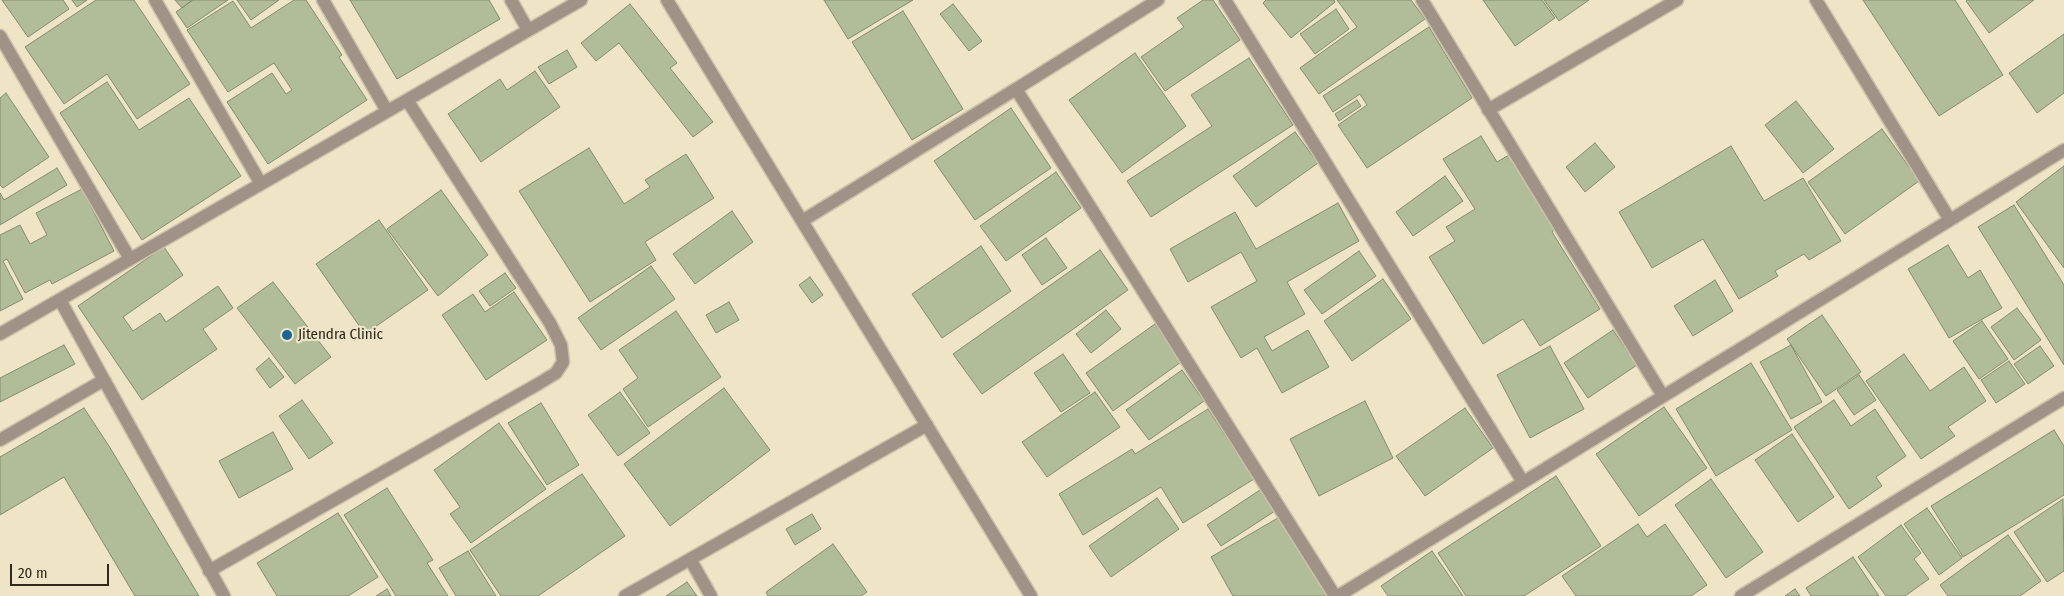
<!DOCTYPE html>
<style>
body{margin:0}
#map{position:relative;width:2064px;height:596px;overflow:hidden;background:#efe4c6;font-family:"Fira Sans Condensed",sans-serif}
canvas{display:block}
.scale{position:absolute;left:10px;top:564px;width:99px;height:22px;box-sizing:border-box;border:2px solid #2d291d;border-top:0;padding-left:6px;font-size:15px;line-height:18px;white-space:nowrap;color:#2d291d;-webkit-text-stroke:4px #efe4c6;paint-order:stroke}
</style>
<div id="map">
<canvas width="2064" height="596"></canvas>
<div class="scale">20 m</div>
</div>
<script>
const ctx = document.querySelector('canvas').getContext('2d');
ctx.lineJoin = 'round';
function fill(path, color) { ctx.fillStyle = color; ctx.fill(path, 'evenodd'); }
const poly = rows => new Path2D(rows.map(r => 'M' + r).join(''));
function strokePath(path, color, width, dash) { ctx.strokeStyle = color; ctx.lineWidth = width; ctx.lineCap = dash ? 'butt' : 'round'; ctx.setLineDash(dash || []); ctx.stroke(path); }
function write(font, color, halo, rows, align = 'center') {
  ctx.font = font + ' "Fira Sans Condensed",sans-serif'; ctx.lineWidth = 4.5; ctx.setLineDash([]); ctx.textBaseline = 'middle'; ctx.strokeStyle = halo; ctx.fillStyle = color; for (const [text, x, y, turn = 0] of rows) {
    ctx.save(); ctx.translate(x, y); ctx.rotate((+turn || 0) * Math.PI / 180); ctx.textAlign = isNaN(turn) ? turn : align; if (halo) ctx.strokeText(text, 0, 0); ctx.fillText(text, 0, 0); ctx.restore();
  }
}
const building = poly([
 [2,0,63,0,69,9,28,37,2,0],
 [72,0,87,0,77,7,72,0],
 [96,0,134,0,190,84,137,119,107,74,64,104,25,47,96,0],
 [175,0,192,0,182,8,175,0],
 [193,0,228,0,187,28,176,12,193,0],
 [237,0,279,0,251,20,237,0],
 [294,0,306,0,342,55,339,57,367,100,268,164,227,102,272,73,286,94,292,90,274,63,228,92,187,30,233,1,251,28,294,0],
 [350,0,489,0,500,19,397,79,350,0],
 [824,0,913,0,848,39,824,0],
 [1203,0,1213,0,1240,40,1165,91,1141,57,1184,27,1177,18,1203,0],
 [1266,0,1334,0,1335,2,1291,38,1263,3,1266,0],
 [1337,0,1411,0,1425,19,1319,94,1300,68,1357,27,1337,0],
 [1483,0,1542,0,1555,18,1515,46,1483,0],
 [1544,0,1589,0,1559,21,1544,0],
 [1863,0,1955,0,2003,75,1939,116,1863,0],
 [1968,0,2034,0,1989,33,1966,1,1968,0],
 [630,4,677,63,670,68,713,122,693,137,619,43,596,61,581,43,630,4],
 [953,4,982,41,969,51,940,14,953,4],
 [1336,9,1349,29,1315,54,1300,34,1336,9],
 [903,11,963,109,912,140,852,42,903,11],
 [1429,27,1472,98,1367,168,1338,125,1367,105,1360,94,1333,112,1323,96,1429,27],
 [2064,34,2064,93,2037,113,2009,73,2064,34],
 [567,50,577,67,549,84,538,67,567,50],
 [1135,53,1186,126,1122,173,1069,100,1135,53],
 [1249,58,1293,125,1151,217,1127,181,1212,126,1191,95,1249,58],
 [535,71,560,107,481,162,448,114,500,79,507,90,535,71],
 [107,82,139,130,189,98,241,176,142,240,60,113,107,82],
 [6,93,49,157,3,188,0,185,0,98,6,93],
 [1357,100,1361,106,1339,121,1335,114,1357,100],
 [1796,101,1834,149,1803,173,1765,125,1796,101],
 [1011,108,1051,168,975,220,934,161,1011,108],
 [1882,129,1919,181,1845,234,1808,182,1882,129],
 [1295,132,1318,163,1256,207,1233,176,1295,132],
 [1481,136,1497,162,1509,155,1555,229,1552,232,1600,309,1540,346,1523,319,1483,344,1429,257,1455,241,1446,227,1475,209,1443,159,1481,136],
 [1595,143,1615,167,1585,192,1566,167,1595,143],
 [1731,146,1764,201,1803,178,1841,241,1809,260,1804,254,1775,271,1778,276,1739,299,1703,239,1652,268,1619,212,1731,146],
 [589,148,624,204,650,187,645,180,686,154,714,198,645,242,656,260,590,302,519,191,589,148],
 [2064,166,2064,268,2016,202,2064,166],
 [57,168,67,185,0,225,0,193,4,200,57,168],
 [1056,172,1081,208,1006,261,980,226,1056,172],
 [1445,176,1463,201,1413,236,1396,212,1445,176],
 [82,189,114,251,52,284,50,280,25,293,7,259,3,261,23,299,0,311,0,235,20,225,30,244,47,235,36,213,82,189],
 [441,190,488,255,438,296,387,229,441,190],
 [1338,203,1359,241,1287,282,1305,314,1264,337,1272,351,1308,330,1329,367,1282,393,1257,348,1241,358,1211,307,1257,281,1241,252,1188,282,1170,249,1235,212,1256,249,1338,203],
 [2014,205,2064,285,2064,365,1978,227,2014,205],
 [732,211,753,242,695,284,673,254,732,211],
 [379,220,428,290,365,334,316,264,379,220],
 [1046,238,1067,268,1042,285,1022,255,1046,238],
 [1948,245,1968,278,1980,270,2002,308,1949,338,1908,269,1948,245],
 [981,246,1011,291,942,338,912,294,981,246],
 [164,247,183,275,123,317,133,331,160,313,166,322,218,286,233,308,203,329,217,349,142,400,78,306,164,247],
 [1100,250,1128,290,982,394,953,354,1100,250],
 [1359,251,1376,276,1322,314,1304,290,1359,251],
 [651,266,675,299,601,350,578,318,651,266],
 [505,273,516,288,490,306,479,291,505,273],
 [810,277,823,295,812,303,799,285,810,277],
 [1383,279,1411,319,1352,361,1324,321,1383,279],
 [1715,280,1733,311,1693,336,1674,306,1715,280],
 [273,282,331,357,295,384,237,308,273,282],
 [514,292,547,340,486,380,442,315,473,294,485,312,514,292],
 [729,302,739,320,716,333,706,315,729,302],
 [2017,308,2041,340,2014,360,1991,327,2017,308],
 [1106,310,1121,329,1091,353,1076,334,1106,310],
 [676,311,721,377,648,427,623,389,638,378,619,350,676,311],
 [1822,315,1861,372,1826,396,1787,339,1822,315],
 [1982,321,2008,359,1979,379,1953,341,1982,321],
 [1155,324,1181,362,1113,411,1086,373,1155,324],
 [1613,330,1637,365,1588,398,1564,363,1613,330],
 [64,345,75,364,0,402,0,378,64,345],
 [1791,345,1822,402,1791,419,1760,362,1791,345],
 [1550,346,1584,409,1530,438,1497,375,1550,346],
 [2040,346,2054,366,2028,384,2014,364,2040,346],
 [1063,354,1090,393,1061,412,1034,373,1063,354],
 [1904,354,1930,391,1964,367,1986,401,1948,427,1955,436,1921,459,1866,381,1904,354],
 [269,358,284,377,270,388,256,369,269,358],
 [2009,361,2025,384,1996,403,1981,380,2009,361],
 [1751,363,1792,430,1716,476,1676,409,1751,363],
 [1182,370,1204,401,1149,440,1126,410,1182,370],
 [1859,375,1876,400,1854,415,1837,390,1859,375],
 [724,388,770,450,670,526,624,464,724,388],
 [620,392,650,433,618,456,588,415,620,392],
 [1095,392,1120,427,1047,477,1022,442,1095,392],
 [302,400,333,443,309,459,279,416,302,400],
 [1834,400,1851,426,1875,409,1906,456,1876,477,1882,486,1849,509,1794,427,1834,400],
 [1365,401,1393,458,1319,496,1290,439,1365,401],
 [541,403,579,465,547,485,508,423,541,403],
 [1664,407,1707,468,1639,516,1596,454,1664,407],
 [84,408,109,446,199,596,135,596,64,477,0,515,0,457,84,408],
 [1465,408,1493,448,1425,496,1396,456,1465,408],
 [1208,409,1254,479,1183,523,1161,487,1083,535,1059,494,1132,449,1135,454,1208,409],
 [499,423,546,489,471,543,450,514,460,507,434,470,499,423],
 [2054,430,2064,446,2064,495,1963,557,1931,506,2054,430],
 [273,432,293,469,239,498,219,461,273,432],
 [1792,434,1834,497,1798,522,1755,460,1792,434],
 [582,474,625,536,538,596,501,596,470,550,582,474],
 [1556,476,1601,546,1524,596,1466,596,1438,553,1556,476],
 [1711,479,1763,552,1726,578,1675,505,1711,479],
 [387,488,433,560,427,563,448,596,396,596,344,515,387,488],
 [1260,490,1275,511,1221,546,1207,525,1260,490],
 [1157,498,1179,529,1111,577,1089,546,1157,498],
 [2063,499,2064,571,2047,582,2014,532,2063,499],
 [1927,508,1962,558,1939,575,1904,524,1927,508],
 [338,513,378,577,348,596,277,596,257,563,338,513],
 [812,514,821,529,795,545,786,529,812,514],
 [1283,515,1330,596,1233,596,1211,557,1283,515],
 [1638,524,1647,537,1665,524,1707,585,1691,596,1576,596,1562,576,1638,524],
 [1901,525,1921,553,1914,559,1929,579,1905,596,1886,596,1858,557,1901,525],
 [2008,535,2041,581,2020,596,1948,596,1940,585,2008,535],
 [833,544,867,592,861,596,768,596,766,592,833,544],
 [468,551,496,596,456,596,439,568,468,551],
 [1432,551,1463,596,1388,596,1381,586,1432,551],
 [1853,557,1879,596,1811,596,1806,588,1853,557],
 [687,582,697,596,666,596,687,582],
 [387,589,391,596,376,596,387,589],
 [1795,589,1800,596,1785,596,1795,589]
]);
const minor = poly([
 [155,0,261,184],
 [323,0,387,111],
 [511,0,528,30],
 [667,0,1031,596],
 [1225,0,1523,482],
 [1422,0,1663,396],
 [1816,0,1950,220],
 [0,36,130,259],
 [1016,89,1158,0],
 [1488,110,1677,0],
 [802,221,1016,89,1335,596],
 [60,300,104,380],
 [0,334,581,0],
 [0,440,104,380,224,596],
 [690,559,711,596],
 [209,571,538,384,556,373,563,362,561,345,550,323,407,100],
 [625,596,927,425],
 [1338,596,2064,150],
 [1741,596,2064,398]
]);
const markers = [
 [287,335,6,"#186598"]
];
const poiNames = [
 ["Jitendra Clinic",298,335]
];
fill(building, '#b1bc98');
strokePath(building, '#838c70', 1);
strokePath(minor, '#ccc2a8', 15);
strokePath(minor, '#a09287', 12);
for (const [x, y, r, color] of markers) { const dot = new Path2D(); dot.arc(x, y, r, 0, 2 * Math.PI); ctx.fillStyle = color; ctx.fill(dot); strokePath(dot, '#efe4c6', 2); }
write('15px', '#2d291d', '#efe4c6', poiNames, 'left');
</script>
